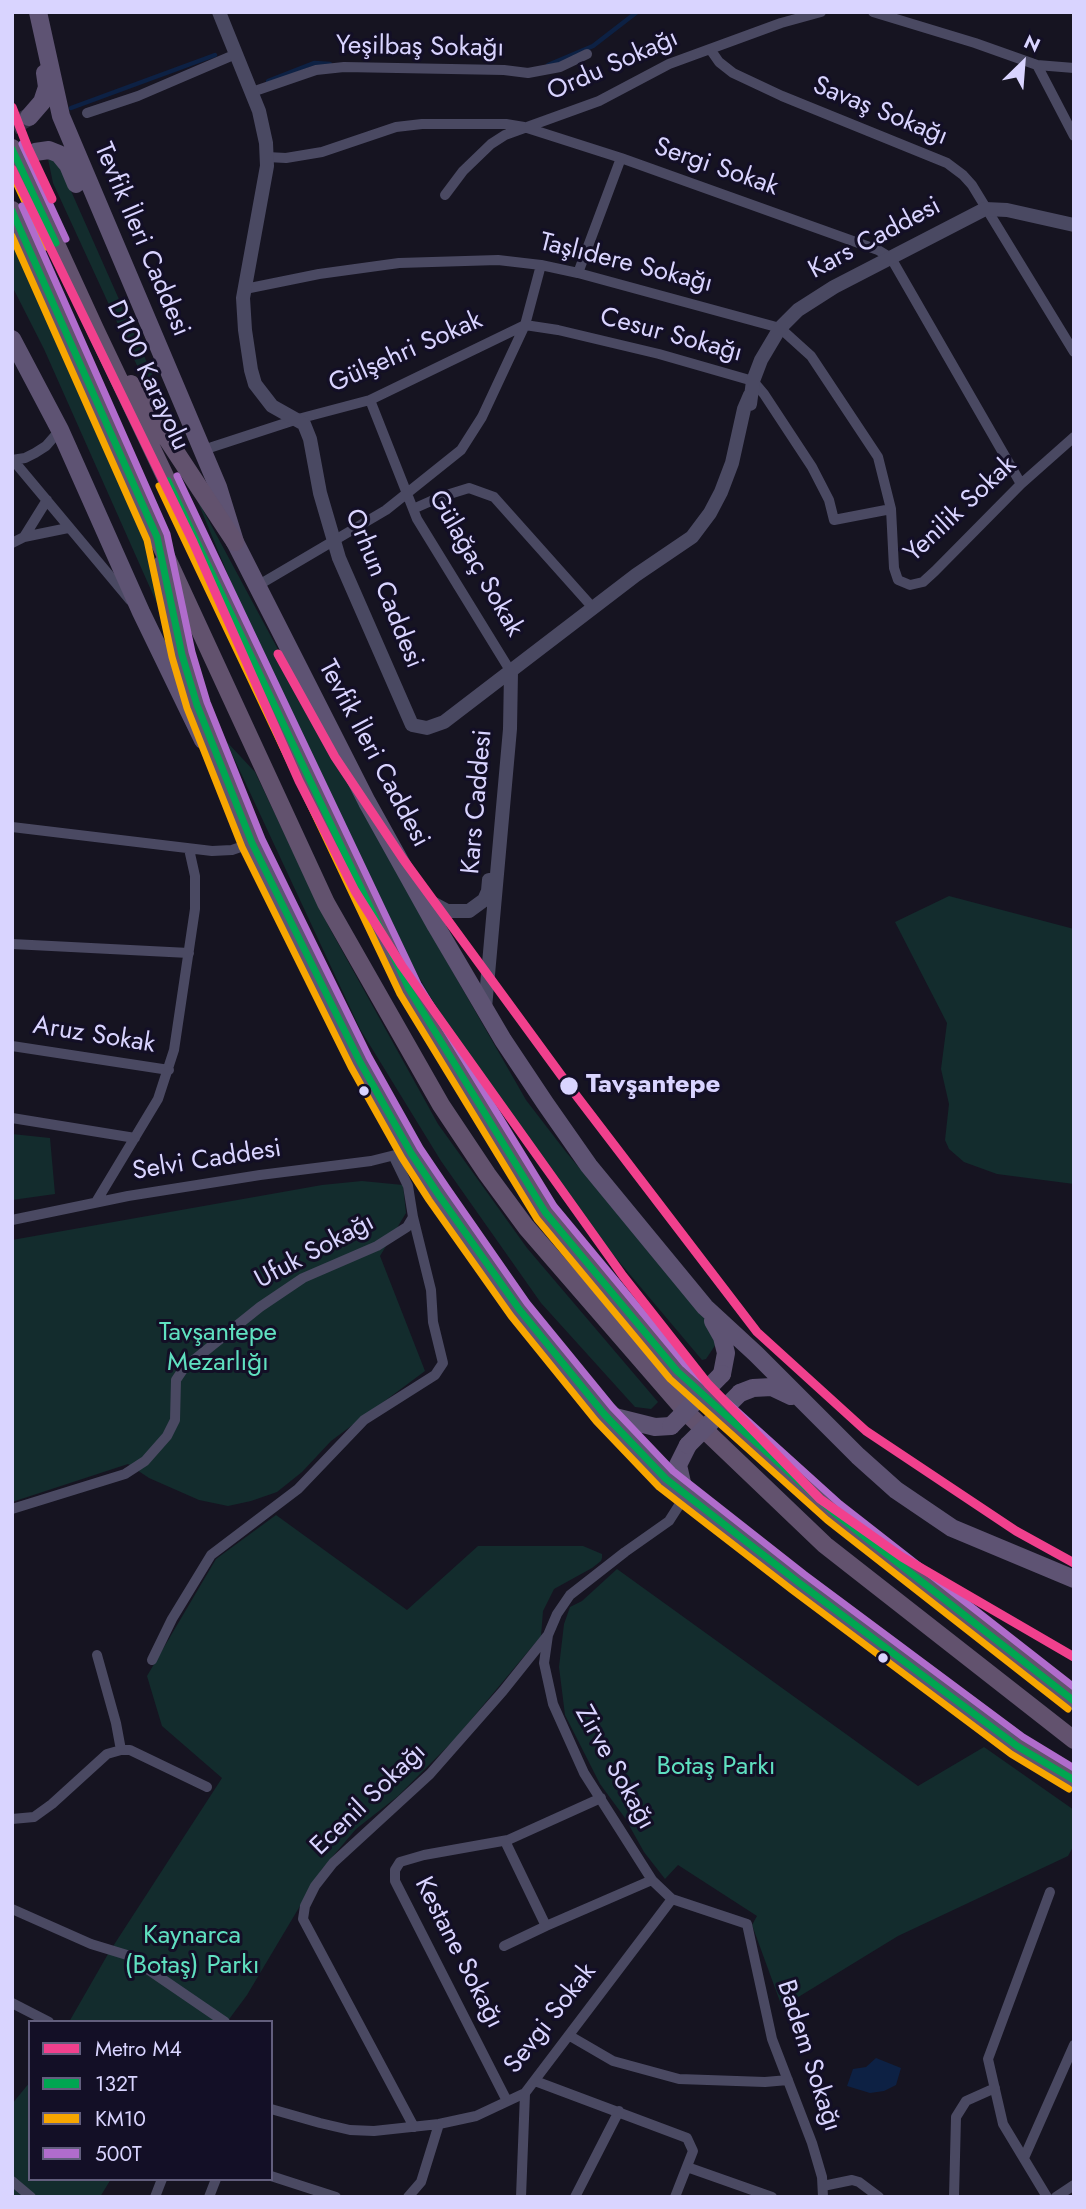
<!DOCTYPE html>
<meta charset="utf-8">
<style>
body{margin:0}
#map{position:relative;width:1086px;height:2209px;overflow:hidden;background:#161421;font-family:Jost,sans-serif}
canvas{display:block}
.frame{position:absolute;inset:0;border:14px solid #d9d4ff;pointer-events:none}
.legend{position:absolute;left:28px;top:2020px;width:245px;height:161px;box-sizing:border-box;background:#130f26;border:2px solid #625e7d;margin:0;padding:9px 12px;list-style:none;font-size:21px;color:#d9d4ff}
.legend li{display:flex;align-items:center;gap:14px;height:35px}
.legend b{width:35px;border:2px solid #625e7d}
.north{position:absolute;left:988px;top:28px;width:70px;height:70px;-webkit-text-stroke:5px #130f26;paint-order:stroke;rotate:25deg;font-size:19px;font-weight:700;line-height:28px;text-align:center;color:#d9d4ff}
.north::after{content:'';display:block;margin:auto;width:24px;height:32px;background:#d9d4ff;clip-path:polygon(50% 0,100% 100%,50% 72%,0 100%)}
</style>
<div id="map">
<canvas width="1086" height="2209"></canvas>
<div class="frame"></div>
<ul class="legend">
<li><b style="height:9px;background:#f1408d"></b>Metro M4</li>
<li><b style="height:9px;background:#00a651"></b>132T</li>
<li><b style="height:9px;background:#f7a600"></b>KM10</li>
<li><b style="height:9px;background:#b06ccc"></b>500T</li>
</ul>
<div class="north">N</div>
</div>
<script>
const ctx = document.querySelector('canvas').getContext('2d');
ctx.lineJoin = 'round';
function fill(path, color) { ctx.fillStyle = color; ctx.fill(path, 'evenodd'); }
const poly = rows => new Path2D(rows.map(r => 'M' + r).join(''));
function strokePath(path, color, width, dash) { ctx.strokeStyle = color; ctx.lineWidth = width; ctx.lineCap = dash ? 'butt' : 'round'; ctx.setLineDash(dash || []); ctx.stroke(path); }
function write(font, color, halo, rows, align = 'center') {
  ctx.font = font + ' Jost,sans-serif'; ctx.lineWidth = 6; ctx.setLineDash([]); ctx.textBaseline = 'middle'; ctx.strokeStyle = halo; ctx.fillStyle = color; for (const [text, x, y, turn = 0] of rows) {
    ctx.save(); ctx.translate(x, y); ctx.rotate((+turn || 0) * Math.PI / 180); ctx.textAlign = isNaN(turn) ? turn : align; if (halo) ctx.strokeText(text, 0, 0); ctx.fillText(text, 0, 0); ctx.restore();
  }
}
const green = poly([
 [56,157,164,401,140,372,53,183,48,159],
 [12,234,92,402,140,515,175,644,44,349,12,286],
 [195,495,426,925,526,1100,566,1152,708,1322,716,1344,706,1359,702,1360,540,1168,462,1052,400,944,347,833,250,628],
 [226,741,255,772,329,927,438,1124,527,1248,658,1402,651,1409,635,1407,541,1303,441,1161,360,1029],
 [949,896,1074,929,1074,1184,997,1174,964,1162,949,1149,945,1140,949,1104,941,1069,947,1023,895,922],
 [12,1134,50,1138,55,1194,12,1200],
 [362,1181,403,1185,406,1213,380,1256,425,1371,331,1441,302,1472,277,1492,251,1501,228,1506,199,1500,149,1478,128,1464,12,1502,12,1240,322,1185],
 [276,1515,407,1610,478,1546,583,1546,602,1554,602,1558,601,1561,592,1568,554,1589,543,1611,541,1636,455,1739,398,1796,356,1829,322,1869,247,1995,227,2022,69,2022,108,1954,222,1778,162,1726,147,1676,216,1559],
 [617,1569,918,1786,984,1747,1074,1810,1074,1845,1068,1856,898,1936,782,2007,752,1925,757,1916,678,1865,665,1879,644,1852,625,1818,600,1784,565,1715,559,1667,564,1624,570,1607,582,1601],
 [30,2082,30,2179,111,2179,100,2197,12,2197,12,2104]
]);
const water = poly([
 [876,2058,901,2068,896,2085,884,2091,870,2093,847,2086,853,2069,866,2067]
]);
const stream = poly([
 [548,65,593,46,637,12],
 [268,81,314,63,330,64],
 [71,108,215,55]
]);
const primaryTunnel = poly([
 [12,126,29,117]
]);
const minor = poly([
 [873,12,975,43,1037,65,1074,68],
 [710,49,719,62,733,73,782,96,947,163,963,175,972,185,1074,352],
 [1037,65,1074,136],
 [252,92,316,70,344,67,504,70,528,73,560,67,587,54],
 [87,113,138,96,236,54],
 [267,157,286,158,322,152,396,127,422,124,506,124,524,127,621,158,878,250,891,258,1021,484],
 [445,195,463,171,491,144,505,135,599,101,669,64,781,23,821,12],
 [578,273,621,158],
 [245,289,319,274,399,263,498,260,541,265,578,273,780,328,811,356,878,457,891,509,894,568,898,580,910,585,923,582,935,571,1021,484,1074,437],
 [370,400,417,519,511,672],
 [203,450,298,419,370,400,525,325,541,265],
 [12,460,25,458,35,453,46,446,60,430],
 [13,460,130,600],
 [413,509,440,497,469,488,494,497,594,609],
 [24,537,47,500],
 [12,543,24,537,68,528],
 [257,586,386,510,461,450,482,417,525,325,558,330,659,354,753,381,764,394,812,467,829,500,834,520,891,509],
 [12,827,212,851,232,850,252,843],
 [12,944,189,953],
 [12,1046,169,1070],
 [12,1118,135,1138],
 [96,1202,158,1099,174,1050,195,909,195,876,189,849],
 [12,1220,128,1196,260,1175,371,1161,399,1154],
 [685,1496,669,1521,625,1552,570,1595,557,1614,548,1635,544,1663,553,1704,584,1773,652,1880,672,1899,747,1924,772,2039,812,2143,822,2177,823,2197],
 [12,1509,125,1474,145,1461,167,1436,175,1420,176,1380,184,1368,260,1307,303,1278,377,1246,407,1227,413,1217,408,1186,394,1157],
 [97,1655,116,1723,121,1750],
 [152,1660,172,1619,211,1555,298,1489,364,1420,435,1375,443,1363,433,1322,431,1290,413,1217],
 [12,1819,34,1817,52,1804,107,1754,121,1750,130,1750,207,1787],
 [505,1841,546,1926,652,1880],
 [12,1909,91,1944,127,1955,225,2022],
 [504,1946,546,1926],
 [12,2003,49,2022],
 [570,2036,613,2061,679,2079,765,2082,788,2080],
 [535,2081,687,2138,693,2151,675,2197],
 [507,2101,395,1881,395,1870,400,1862,424,1855,508,1840,601,1798],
 [271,2109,320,2123,350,2130,374,2131,439,2124,476,2116,525,2093,672,1899],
 [414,2127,303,1919,305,1906,315,1886,333,1863,430,1774,503,1691,547,1636],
 [1024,2158,1074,2045],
 [687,2167,772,2197],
 [271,2176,336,2197],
 [12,2181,31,2197],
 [823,2186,852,2180,859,2182,879,2197],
 [155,2197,162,2179],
 [209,2197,216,2179],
 [408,2197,421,2182,439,2124],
 [521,2197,525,2093],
 [575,2197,619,2111],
 [954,2197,956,2117,966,2101,995,2088],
 [1047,2197,1003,2124,988,2059,1050,1892],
 [1056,2197,1074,2185]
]);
const tertiary = poly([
 [219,12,259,111,266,143,267,166,243,298,245,330,251,370,255,384,272,406,304,424,310,439,320,493,339,558,412,725,427,728,444,722,636,575,692,537,710,513,721,492,732,463,744,409,750,395],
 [750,404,753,381,761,360,780,328,798,310,834,287,985,209,1007,210,1074,225],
 [421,897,447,911,469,911,484,900,488,891,489,880],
 [485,1008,510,729,511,672]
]);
const primary = poly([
 [38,12,61,116,218,487,235,542,367,802,436,926,503,1040,545,1103,589,1166,705,1307,756,1354,858,1456,896,1490,952,1528,1074,1579],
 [29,117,42,102,47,87,45,73],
 [35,152,49,150,59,154,68,165,76,184],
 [12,339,60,430,141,612,203,740],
 [245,829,360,1062,411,1153,519,1309,604,1414,685,1496,1029,1755],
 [713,1321,722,1337,726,1353,722,1374],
 [740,1393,753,1388,772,1387,791,1396],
 [607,1415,655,1427,671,1426],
 [685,1496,678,1465,688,1445]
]);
const trunk = poly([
 [12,148,95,329,409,989,545,1212,677,1371,833,1512,1074,1701],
 [12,210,157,537,326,903,441,1105,487,1174,526,1227,689,1415,825,1545,1074,1740],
 [131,384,235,542],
 [162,564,182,655,197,705,252,843],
 [1017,1746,1074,1780]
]);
const primaryBridge = poly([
 [671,1426,722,1374],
 [688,1445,740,1393]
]);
const bus1 = poly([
 [12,149,56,243],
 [12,211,157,537,182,655,197,705,252,843,360,1062,411,1153,438,1194,519,1309,604,1414,666,1479,798,1582,1017,1746,1074,1780],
 [168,481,409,989,545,1212,677,1371,833,1512,1074,1701]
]);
const bus2 = poly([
 [12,174,46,247],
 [12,236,147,540,172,657,187,708,242,847,351,1067,402,1158,429,1200,511,1316,596,1421,659,1487,792,1590,1011,1754,1069,1789],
 [159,486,400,994,537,1219,670,1379,827,1520,1068,1709]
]);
const bus3 = poly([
 [22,144,66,239],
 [22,206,167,534,192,652,207,702,262,839,369,1057,420,1148,447,1188,527,1303,612,1407,673,1471,804,1574,1023,1737,1074,1768],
 [177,476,418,984,554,1206,685,1364,840,1504,1074,1687]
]);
const metro1 = poly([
 [12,107,28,148,52,199],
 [12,169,193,542,299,781,355,891,402,966,623,1276,708,1384,820,1499,902,1557,1074,1657],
 [278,654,335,757,403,859,569,1086,757,1332,866,1431,1016,1531,1074,1563]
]);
const markers = [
 [569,1086,10,"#d9d4ff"],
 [364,1091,6,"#d9d4ff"],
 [883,1658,6,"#d9d4ff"]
];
const streetNames = [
 ["Yeşilbaş Sokağı",420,48,1],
 ["Ordu Sokağı",613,66,-24],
 ["Savaş Sokağı",880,112,22],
 ["Sergi Sokak",716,168,19],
 ["Kars Caddesi",875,239,-28],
 ["Tevfik İleri Caddesi",141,240,67],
 ["Taşlıdere Sokağı",626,264,14],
 ["Cesur Sokağı",671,336,15],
 ["Gülşehri Sokak",406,353,-24],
 ["D100 Karayolu",147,376,65],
 ["Yenilik Sokak",961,510,-43],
 ["Gülağaç Sokak",475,564,60],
 ["Orhun Caddesi",383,589,68],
 ["Tevfik İleri Caddesi",373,754,62],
 ["Kars Caddesi",478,802,-85],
 ["Aruz Sokak",94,1036,9],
 ["Selvi Caddesi",207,1161,-9],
 ["Ufuk Sokağı",315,1252,-28],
 ["Zirve Sokağı",614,1768,61],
 ["Ecenil Sokağı",369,1800,-44],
 ["Kestane Sokağı",458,1953,63],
 ["Sevgi Sokak",551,2019,-52],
 ["Badem Sokağı",808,2056,72]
];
const stopNames = [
 ["Tavşantepe",586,1086]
];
const parkNames = [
 ["Tavşantepe",218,1334],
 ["Mezarlığı",218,1364],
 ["Botaş Parkı",716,1768],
 ["Kaynarca",192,1937],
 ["(Botaş) Parkı",192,1967]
];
fill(green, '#132c2d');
fill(water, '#0d2144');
strokePath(stream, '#0d2144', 4.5);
strokePath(primaryTunnel, '#333142', 18, [18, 9]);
strokePath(minor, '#4a4962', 10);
strokePath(tertiary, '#4a4962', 14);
strokePath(primary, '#5e5373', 18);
strokePath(trunk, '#62526e', 18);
strokePath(primaryBridge, '#5e5373', 18);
strokePath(bus1, '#00a651', 7);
strokePath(bus2, '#f7a600', 7);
strokePath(bus3, '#b06ccc', 7);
strokePath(metro1, '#f1408d', 9);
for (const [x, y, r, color] of markers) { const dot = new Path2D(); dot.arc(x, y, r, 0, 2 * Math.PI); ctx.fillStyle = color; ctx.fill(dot); strokePath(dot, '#130f26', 2.5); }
write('26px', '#d9d4ff', '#130f26', streetNames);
write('bold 26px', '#d9d4ff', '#130f26', stopNames, 'left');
write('26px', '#5fe0c0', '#130f26', parkNames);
</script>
